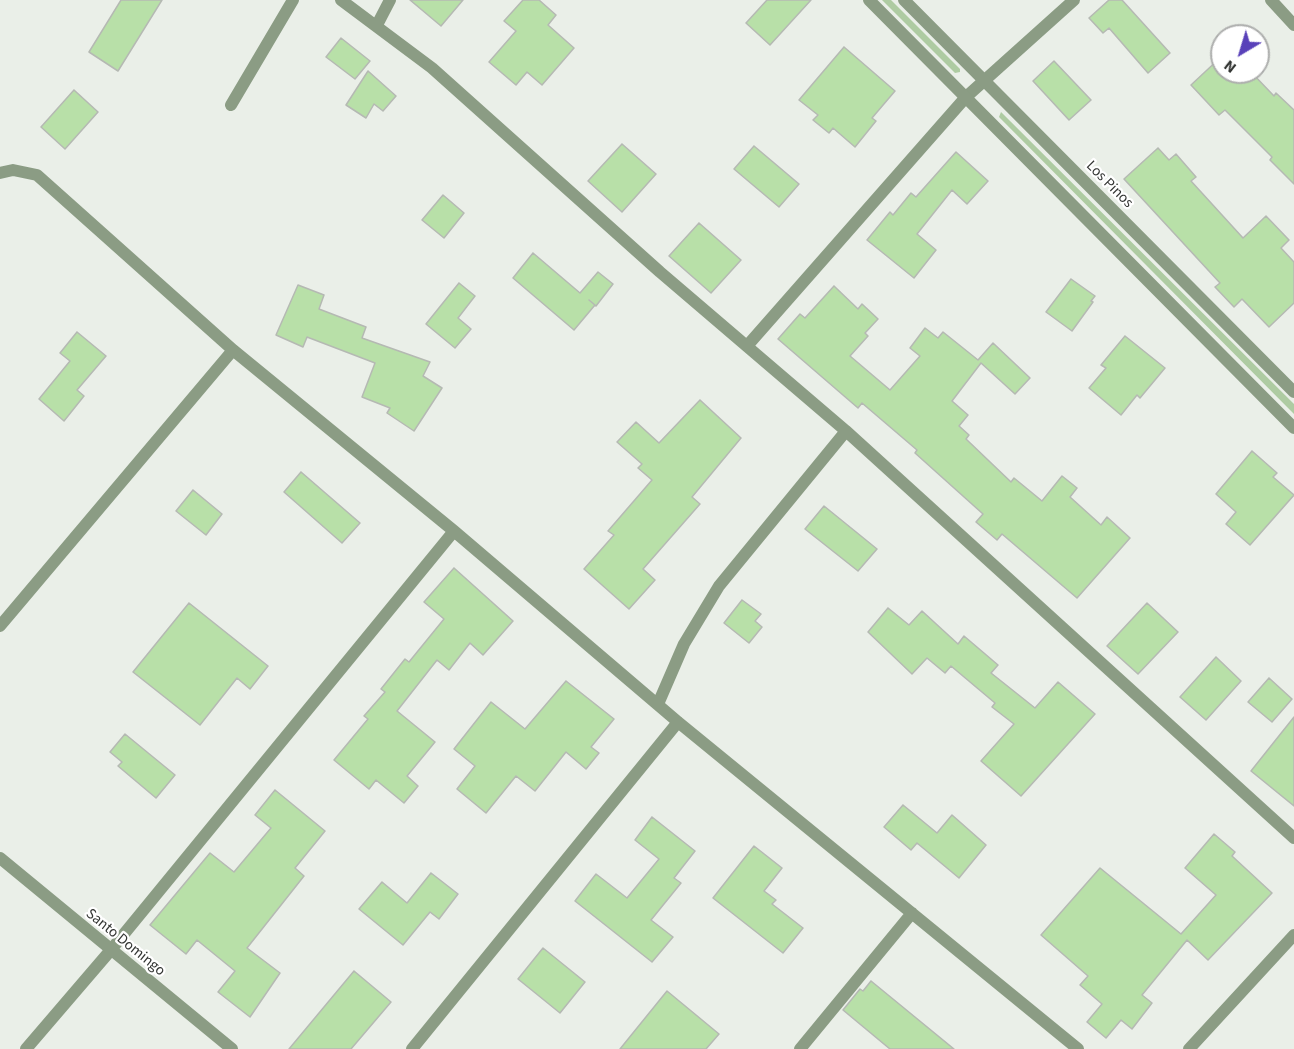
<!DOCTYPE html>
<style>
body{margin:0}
#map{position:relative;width:1294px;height:1049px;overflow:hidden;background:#eaefe8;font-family:"Source Sans 3",sans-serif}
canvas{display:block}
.north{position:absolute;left:1210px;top:24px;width:60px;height:60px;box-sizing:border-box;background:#fff;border:2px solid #adaead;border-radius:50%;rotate:218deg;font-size:16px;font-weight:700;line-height:24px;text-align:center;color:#333533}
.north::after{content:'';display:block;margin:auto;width:21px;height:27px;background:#5941b9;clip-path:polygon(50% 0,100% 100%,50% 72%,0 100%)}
</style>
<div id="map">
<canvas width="1294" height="1049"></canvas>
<div class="north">N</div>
</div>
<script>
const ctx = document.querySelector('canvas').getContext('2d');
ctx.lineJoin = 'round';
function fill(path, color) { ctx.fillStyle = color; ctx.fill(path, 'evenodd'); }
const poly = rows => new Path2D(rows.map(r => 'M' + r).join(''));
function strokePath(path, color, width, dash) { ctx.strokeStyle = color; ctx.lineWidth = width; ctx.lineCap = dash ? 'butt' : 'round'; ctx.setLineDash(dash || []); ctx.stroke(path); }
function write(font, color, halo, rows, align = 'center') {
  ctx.font = font + ' "Source Sans 3",sans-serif'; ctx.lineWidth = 4.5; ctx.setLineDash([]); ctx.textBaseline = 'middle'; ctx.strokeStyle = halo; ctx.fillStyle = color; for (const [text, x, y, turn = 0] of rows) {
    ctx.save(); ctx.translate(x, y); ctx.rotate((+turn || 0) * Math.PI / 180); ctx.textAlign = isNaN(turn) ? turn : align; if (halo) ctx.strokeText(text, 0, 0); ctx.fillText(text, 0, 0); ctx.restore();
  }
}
const green = poly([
 [882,0,891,0,960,69,960,72,955,73],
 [1001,112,1294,404,1294,414,999,117]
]);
const building = poly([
 [121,0,162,0,118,71,89,52,121,0],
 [410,0,463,0,441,26,410,0],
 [523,0,539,0,556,15,548,25,574,48,542,85,527,72,516,85,489,62,516,31,504,21,523,0],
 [767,0,811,0,770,45,746,23,767,0],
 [1109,0,1122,0,1170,53,1148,73,1109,28,1103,33,1089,18,1109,0],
 [341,38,370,61,355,79,326,57,341,38],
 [844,47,895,91,872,118,876,121,855,147,833,128,829,133,813,120,818,115,799,100,844,47],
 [1222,56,1222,72,1251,72,1274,96,1276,93,1294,110,1294,184,1270,160,1272,157,1225,110,1219,115,1191,85,1222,56],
 [1054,61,1091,100,1069,120,1033,81,1054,61],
 [368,71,396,96,383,111,374,104,366,118,346,105,368,71],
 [74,90,98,112,65,149,41,127,74,90],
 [622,144,656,174,622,212,588,181,622,144],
 [754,146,799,184,779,207,734,169,754,146],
 [1158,148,1169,160,1176,154,1196,177,1191,181,1243,238,1266,216,1289,240,1281,248,1294,262,1294,303,1269,327,1242,299,1234,307,1215,287,1220,283,1124,179,1158,148],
 [956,152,988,181,967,204,952,190,917,234,936,250,914,278,867,240,890,212,893,215,911,193,916,197,956,152],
 [443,195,464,213,444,238,422,220,443,195],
 [699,223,741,260,711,293,669,256,699,223],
 [533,253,580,293,598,272,613,284,596,306,589,300,595,305,574,330,513,278,533,253],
 [1071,279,1095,296,1091,301,1093,302,1072,331,1046,312,1071,279],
 [459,283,475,296,458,318,471,329,455,348,426,324,459,283],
 [298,285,324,295,319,309,366,327,362,338,430,362,423,376,442,388,414,431,387,413,390,408,362,397,375,363,307,337,303,347,276,335,298,285],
 [834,286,858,309,862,304,878,319,865,333,868,336,850,356,890,390,920,356,910,348,925,328,938,338,943,332,978,360,993,343,1030,378,1015,394,981,363,952,401,968,415,959,426,969,435,966,439,1011,482,1014,478,1042,501,1062,476,1077,488,1070,497,1101,525,1107,517,1130,538,1077,598,1002,534,997,540,976,522,983,514,915,453,917,450,862,403,858,408,778,339,800,314,805,318,834,286],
 [77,332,106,356,77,390,84,396,64,421,39,399,70,361,60,353,77,332],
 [1125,336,1165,368,1140,398,1137,395,1121,415,1089,388,1106,368,1101,365,1125,336],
 [700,400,741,438,692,497,700,504,643,569,655,580,629,609,584,569,614,535,608,531,652,480,638,468,642,464,617,442,636,422,659,443,700,400],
 [1252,451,1277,473,1273,477,1294,495,1250,545,1226,524,1236,512,1216,494,1252,451],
 [301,472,360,523,342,543,284,492,301,472],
 [193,490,222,514,206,535,176,511,193,490],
 [824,506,877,549,858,571,805,529,824,506],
 [454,568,513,621,483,655,470,643,449,670,437,660,397,711,435,742,407,776,418,786,404,803,376,780,369,789,334,760,368,719,364,716,385,692,381,689,405,659,409,662,444,619,424,602,454,568],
 [742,600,761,614,755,621,762,627,749,643,724,623,742,600],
 [189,603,268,666,250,689,237,678,200,725,133,672,189,603],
 [1147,603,1178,632,1138,674,1107,646,1147,603],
 [888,608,909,625,922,611,958,644,964,636,998,665,991,673,1035,708,1058,682,1095,714,1021,796,981,761,1014,724,992,707,995,703,951,666,945,673,927,658,912,674,868,632,888,608],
 [1216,657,1241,681,1206,720,1180,697,1216,657],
 [1269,678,1292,699,1272,722,1248,702,1269,678],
 [566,681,614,719,591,747,599,753,586,769,566,752,535,791,516,776,486,813,457,789,475,766,454,749,491,702,525,729,566,681],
 [1294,717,1294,806,1251,771,1294,717],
 [125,734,175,775,156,798,118,766,122,762,110,752,125,734],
 [275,790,325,831,295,868,304,876,247,948,280,973,250,1017,218,992,235,971,197,940,186,954,150,925,210,853,234,872,271,828,255,815,275,790],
 [903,805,937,833,952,815,986,845,959,878,917,843,911,850,884,827,903,805],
 [652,817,695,851,674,878,681,883,651,920,673,937,652,962,575,901,596,874,627,898,659,859,635,840,652,817],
 [1214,834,1235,852,1232,856,1272,893,1208,960,1187,940,1142,995,1152,1003,1132,1029,1121,1020,1106,1038,1087,1022,1102,1004,1080,985,1088,976,1041,935,1100,868,1181,934,1216,895,1185,868,1214,834],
 [754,846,782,868,764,891,776,900,772,904,803,928,783,953,713,898,754,846],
 [431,873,458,894,439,919,430,912,403,945,359,909,382,882,407,903,431,873],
 [543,948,585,982,560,1013,518,979,543,948],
 [354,971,391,1002,351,1049,289,1049,354,971],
 [871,981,882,990,954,1049,890,1049,843,1010,860,989,863,991,871,981],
 [667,991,719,1034,706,1049,620,1049,667,991]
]);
const service = poly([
 [231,105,293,0]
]);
const minor = poly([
 [341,0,432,68,660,272,846,431,1294,838],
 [1271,0,1294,25],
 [377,25,390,0],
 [0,173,13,170,37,175,233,350,454,531,678,722,1078,1049],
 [747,346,966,97,1074,0],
 [0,626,233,350],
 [658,704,684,644,719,586,846,431],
 [26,1049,110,951,454,531],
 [412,1049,678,722],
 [800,1049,912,913],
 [1189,1049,1294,935]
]);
const tertiary = poly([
 [869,0,1294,428],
 [904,0,1294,392],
 [0,858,232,1049]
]);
const streetNames = [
 ["Los Pinos",1109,185,45],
 ["Santo Domingo",125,943,39]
];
fill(green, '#aecba2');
fill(building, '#b8e0a8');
strokePath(building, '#b5b9b3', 1.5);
strokePath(service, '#8b9c84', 12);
strokePath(minor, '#8b9c84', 12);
strokePath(tertiary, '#8b9c84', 12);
write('15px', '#333533', '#fff', streetNames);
</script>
